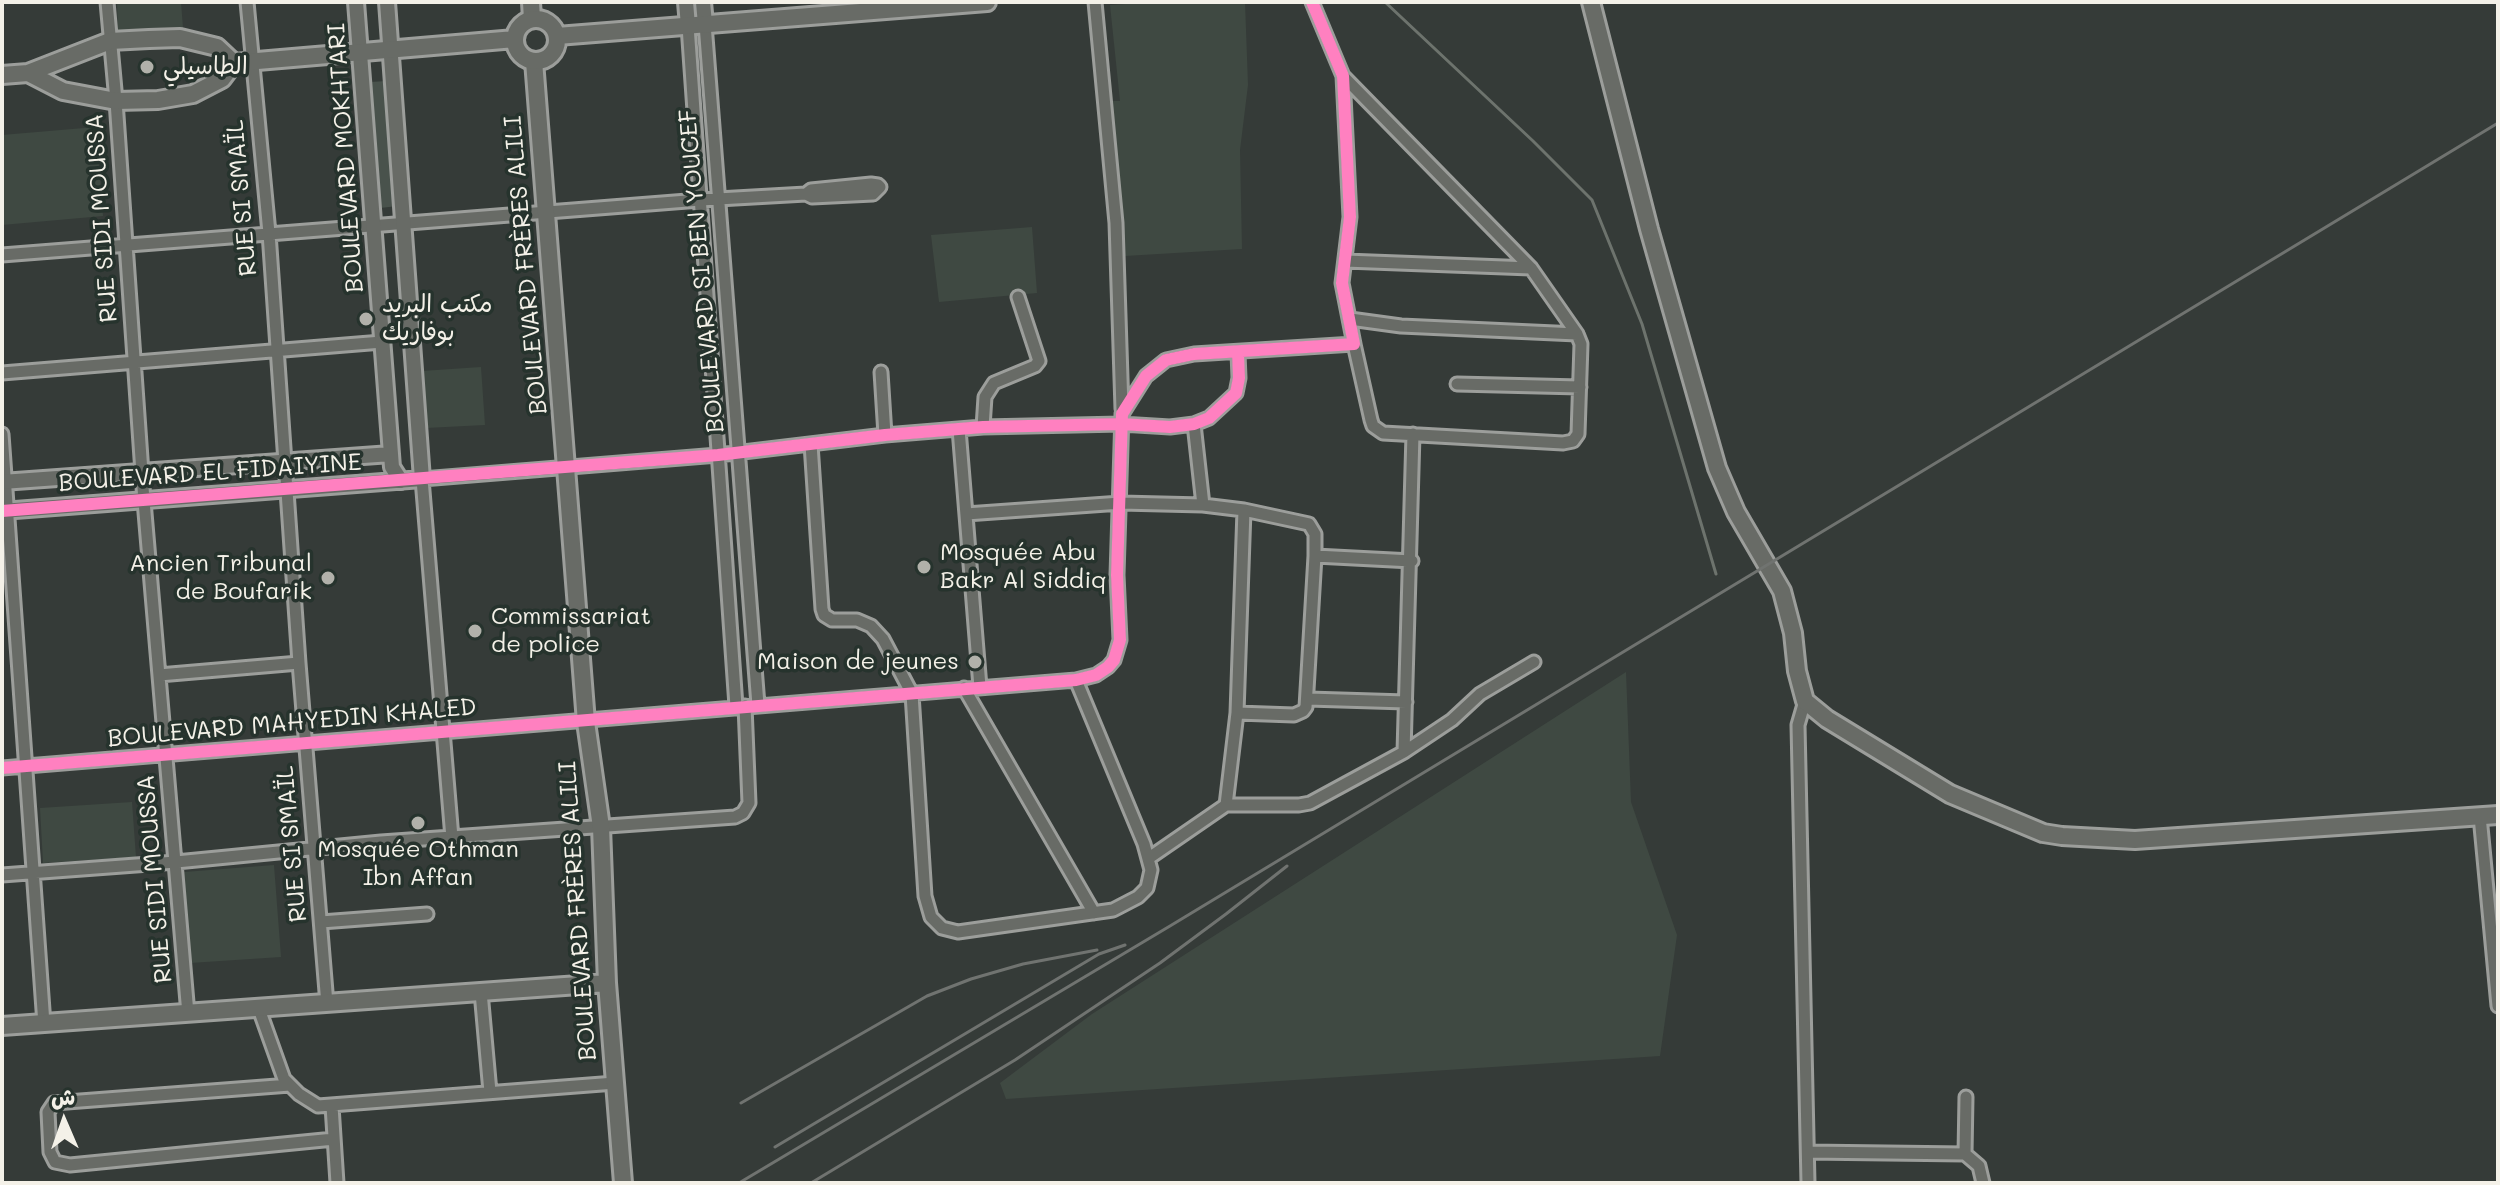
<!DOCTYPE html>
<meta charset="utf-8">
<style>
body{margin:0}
#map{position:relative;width:2500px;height:1185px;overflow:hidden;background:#353b38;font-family:Mali,"Playpen Sans Arabic",sans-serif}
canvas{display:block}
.frame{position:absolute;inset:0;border:4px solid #f4f1e8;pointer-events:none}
.north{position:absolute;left:24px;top:1081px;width:80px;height:80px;-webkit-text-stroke:6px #26332d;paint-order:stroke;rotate:358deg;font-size:22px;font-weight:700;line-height:32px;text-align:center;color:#f4f1e8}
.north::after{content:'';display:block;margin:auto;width:28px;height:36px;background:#f4f1e8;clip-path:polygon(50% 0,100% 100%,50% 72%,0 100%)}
</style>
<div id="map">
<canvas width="2500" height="1185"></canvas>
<div class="frame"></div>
<div class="north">ش</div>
</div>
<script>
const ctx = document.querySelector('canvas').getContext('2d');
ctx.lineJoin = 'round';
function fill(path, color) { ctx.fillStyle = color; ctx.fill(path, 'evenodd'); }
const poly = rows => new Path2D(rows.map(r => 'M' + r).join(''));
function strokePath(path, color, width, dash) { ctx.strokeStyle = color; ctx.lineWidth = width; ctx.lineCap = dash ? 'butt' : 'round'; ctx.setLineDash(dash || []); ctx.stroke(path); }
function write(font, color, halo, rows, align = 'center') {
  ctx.font = font + ' Mali,"Playpen Sans Arabic",sans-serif'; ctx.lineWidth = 7; ctx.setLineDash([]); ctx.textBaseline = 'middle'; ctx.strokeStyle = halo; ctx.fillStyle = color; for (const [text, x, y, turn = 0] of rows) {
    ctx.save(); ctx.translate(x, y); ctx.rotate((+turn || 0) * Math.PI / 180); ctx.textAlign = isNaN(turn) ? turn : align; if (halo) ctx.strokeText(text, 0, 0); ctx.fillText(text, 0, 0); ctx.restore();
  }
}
const built = poly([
 [181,2,183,28,118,32,117,3],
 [1154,2,1245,2,1248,85,1240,150,1242,249,1125,256,1111,101,1120,101,1110,5],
 [96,127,103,216,2,225,2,135],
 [1032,227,1037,293,939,302,931,235],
 [481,367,485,425,426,428,422,371],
 [1626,672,1631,802,1677,935,1660,1056,1006,1099,1000,1083,1092,1014],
 [132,802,136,857,43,863,40,808],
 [274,865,281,957,190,963,184,872]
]);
const green = poly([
 [387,81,398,206,380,208,370,82]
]);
const stream = poly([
 [1385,2,1533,141,1592,200,1642,324,1716,574]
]);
const minor = poly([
 [107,2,116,101,144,501,188,1014],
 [247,2,269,233,299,663,327,1004],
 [1095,2,1116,223,1122,409],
 [705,24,758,705],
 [688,26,736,706],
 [1343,76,1531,268,1577,334,1581,344,1578,434,1573,441,1563,443,1383,433,1373,426,1371,420,1354,344],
 [2,255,700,200,806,194,812,197,873,194,880,187,878,185,871,184,811,190,806,194],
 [1345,261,1531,268],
 [1350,319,1401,326,1577,334],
 [881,372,885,435],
 [2,373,382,342],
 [1457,384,1580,387],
 [1194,424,1203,505],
 [983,427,985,397,994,383,1035,366,1039,361,1018,297],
 [959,429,980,687],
 [2,434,44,1024],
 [811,444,822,609,824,615,832,620,857,620,871,626,883,639,912,694,925,896,931,917,942,928,958,932,1113,910,1138,897,1147,888,1151,870,1144,844,1076,680],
 [966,514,1121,503,1203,505,1244,510,1237,713,1226,805,1299,805,1310,803,1404,752,1413,434],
 [1315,556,1412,561],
 [159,675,299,663],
 [964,688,1094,913],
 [1308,699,1406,702],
 [1805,701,1798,725,1808,1183],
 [1237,713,1294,715,1303,711,1306,707,1315,556,1315,534,1309,524,1244,510],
 [1404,752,1452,720,1480,694,1534,662],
 [2,768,1076,680,1096,675,1108,667,1114,660,1120,640,1117,575,1122,414,1146,376,1166,360,1194,354,1354,344,1342,283,1350,217,1343,76,1312,2],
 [2480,816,2498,1006],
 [452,838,422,479,718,455,885,435,983,427,1121,424,1170,427,1194,424,1209,418,1236,393,1239,378,1238,353],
 [1149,858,1226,805],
 [2,875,176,862,381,842,735,817,743,813,749,803,745,706],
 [321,922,427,914],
 [481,992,490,1092],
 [259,1009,284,1079,299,1094,318,1106,615,1083],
 [290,1085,54,1103,48,1112,50,1152,55,1162,70,1165,334,1139],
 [332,1106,337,1183],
 [1808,1152,1965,1154,1979,1166,1983,1183],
 [1965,1154,1966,1097]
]);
const tertiary = poly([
 [356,2,392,467,401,481],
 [686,2,688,26],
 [703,2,705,24],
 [2,482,391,454],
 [2,511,422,479,387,2]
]);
const secondary = poly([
 [531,2,532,19],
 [1591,2,1649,229,1717,468,1736,512,1782,591,1793,633,1797,671,1805,701,1827,719,1950,794,2043,833,2062,836,2135,840,2498,815],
 [534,61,586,722,601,827,607,983,623,1183],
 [2,1026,607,983]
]);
const primary = poly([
 '515 40a21 21 0 1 1 42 0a21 21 0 1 1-42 0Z',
 [557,36,987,2],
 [234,63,515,39],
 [28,73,63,91,116,101,158,100,193,94,222,79,234,63],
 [2,75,28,73,110,41,149,39,180,38,217,47,234,63]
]);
const rail = poly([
 [741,1103,927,996,971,979,1023,964,1097,950],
 [775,1147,1099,954,1125,945],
 [739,1183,1170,926,2498,123],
 [811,1183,1015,1060,1160,963,1226,914,1287,866]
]);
const cycleway = poly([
 [2,511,718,455,885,435,983,427,1121,424,1170,427,1194,424,1209,418,1236,393,1239,378,1238,353],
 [2,768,1076,680,1096,675,1108,667,1114,660,1120,640,1117,575,1122,414,1146,376,1166,360,1194,354,1354,344,1342,283,1350,217,1343,76,1312,2]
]);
const markers = [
 [147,67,8,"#b1b1aa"],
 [366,319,8,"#b1b1aa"],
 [924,567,8,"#b1b1aa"],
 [328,578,8,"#b1b1aa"],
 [475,631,8,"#b1b1aa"],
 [975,662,8,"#b1b1aa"],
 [418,823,8,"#b1b1aa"]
];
const poiNames = [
 ["الطاسيلي",163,67],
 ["مكتب البريد",382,305],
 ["بوفاريك",382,333],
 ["Mosquée Abu",940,553],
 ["Bakr Al Siddiq",940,581],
 ["Ancien Tribunal",312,564,"right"],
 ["de Boufarik",312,592,"right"],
 ["Commissariat",491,617],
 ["de police",491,645],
 ["Maison de jeunes",959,662,"right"],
 ["Mosquée Othman",418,850,"center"],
 ["Ibn Affan",418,878,"center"]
];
const streetNames = [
 ["BOULEVARD MOKHTARI",346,158,-94],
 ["RUE SI SMAÏL",242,198,-95],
 ["RUE SIDI MOUSSA",102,218,-94],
 ["BOULEVARD FRÈRES ALILI",526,265,-95],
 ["BOULEVARD SI BEN YOUCEF",702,271,-95],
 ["BOULEVARD EL FIDAIYINE",210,473,-4],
 ["BOULEVARD MAHYEDIN KHALED",292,723,-5],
 ["RUE SI SMAÏL",292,844,-95],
 ["RUE SIDI MOUSSA",155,879,-95],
 ["BOULEVARD FRÈRES ALILI",578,911,-94]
];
fill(built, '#3f4942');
fill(green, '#49524c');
strokePath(stream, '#6d736d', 3);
strokePath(minor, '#9c9e9b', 17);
strokePath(tertiary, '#9c9e9b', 20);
strokePath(secondary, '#9c9e9b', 22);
strokePath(primary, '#9c9e9b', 22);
strokePath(minor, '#686b66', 11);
strokePath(tertiary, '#686b66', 14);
strokePath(secondary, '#686b66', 16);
strokePath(primary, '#686b66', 16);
strokePath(rail, '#707370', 3);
strokePath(cycleway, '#ff80c0', 12);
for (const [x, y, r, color] of markers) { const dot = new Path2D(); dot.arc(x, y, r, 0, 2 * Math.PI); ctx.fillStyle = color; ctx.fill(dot); strokePath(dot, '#26332d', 3); }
write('24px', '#f4f1e8', '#26332d', poiNames, 'left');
write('24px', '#f4f1e8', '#26332d', streetNames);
</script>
